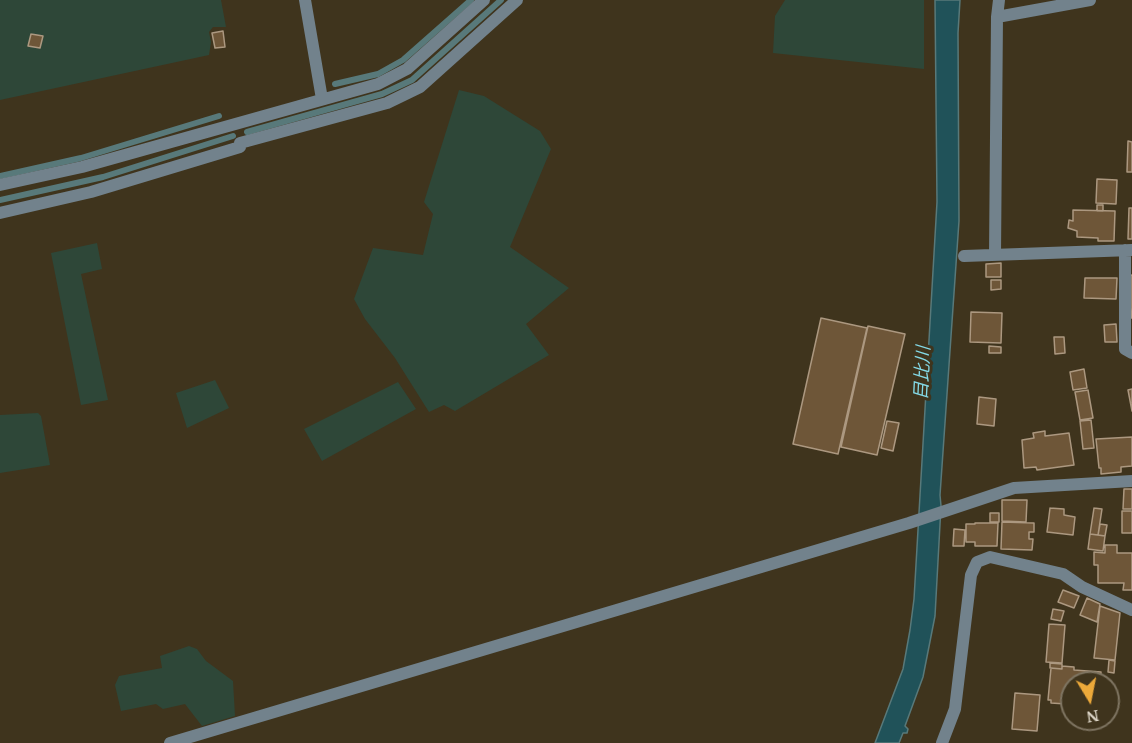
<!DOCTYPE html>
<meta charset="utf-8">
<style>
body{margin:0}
#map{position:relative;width:1132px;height:743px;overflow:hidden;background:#3f341d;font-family:"PT Serif",serif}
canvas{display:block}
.north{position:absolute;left:1060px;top:671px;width:60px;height:60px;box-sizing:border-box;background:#3f341d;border:2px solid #7e7461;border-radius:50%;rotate:170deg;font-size:16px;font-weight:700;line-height:24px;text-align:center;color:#dcd5c7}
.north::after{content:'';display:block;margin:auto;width:21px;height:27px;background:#eca93a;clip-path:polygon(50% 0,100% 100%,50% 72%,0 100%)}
</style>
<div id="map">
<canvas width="1132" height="743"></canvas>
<div class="north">N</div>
</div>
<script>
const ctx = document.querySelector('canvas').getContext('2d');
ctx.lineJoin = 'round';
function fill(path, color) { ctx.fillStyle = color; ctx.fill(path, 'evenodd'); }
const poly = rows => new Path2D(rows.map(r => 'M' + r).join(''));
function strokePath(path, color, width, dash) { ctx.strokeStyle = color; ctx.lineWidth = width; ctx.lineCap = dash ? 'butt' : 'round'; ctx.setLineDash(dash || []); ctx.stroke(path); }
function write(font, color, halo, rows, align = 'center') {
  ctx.font = font + ' "PT Serif","Noto Sans JP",serif'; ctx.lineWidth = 6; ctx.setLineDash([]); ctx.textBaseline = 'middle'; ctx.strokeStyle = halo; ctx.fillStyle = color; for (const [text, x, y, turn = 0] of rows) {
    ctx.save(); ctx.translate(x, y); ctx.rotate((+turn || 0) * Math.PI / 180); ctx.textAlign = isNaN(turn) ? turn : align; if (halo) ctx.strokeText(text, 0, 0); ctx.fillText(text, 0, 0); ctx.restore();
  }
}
const green = poly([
 [0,0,221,0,226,27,213,27,209,32,211,42,209,55,0,100],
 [785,0,924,0,924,69,773,53,775,16],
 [459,90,484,96,540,131,551,149,510,247,569,288,526,324,549,355,455,411,444,405,429,412,395,358,365,319,354,299,373,248,423,255,433,214,424,202],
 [97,243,102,269,81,274,108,400,81,405,51,253],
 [215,380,229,408,187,428,176,393],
 [398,382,416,409,322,461,304,429],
 [38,413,41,416,50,465,0,473,0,415],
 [189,646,197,649,206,661,233,681,235,716,202,726,185,704,163,709,156,704,121,711,115,685,119,676,162,668,160,656]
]);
const water = poly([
 [935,0,960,0,958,33,959,221,940,495,941,506,935,616,923,677,905,726,908,729,907,733,903,733,899,743,875,743,903,669,910,630,914,599,937,202,935,0]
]);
const stream = poly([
 [335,84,378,74,403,60,471,0],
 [247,132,382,94,412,80,501,0],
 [0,176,81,158,219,116],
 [0,200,103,177,233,136]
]);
const building = poly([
 [223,31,225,47,215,48,212,33,223,31],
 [31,34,43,36,40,48,28,46,31,34],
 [1128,141,1132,142,1132,172,1127,172,1128,141],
 [1097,179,1117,180,1116,204,1096,203,1097,179],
 [1097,205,1103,205,1103,211,1097,211,1097,205],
 [1129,208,1132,208,1132,239,1128,239,1129,208],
 [1073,210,1115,211,1114,241,1098,241,1098,238,1077,237,1077,231,1068,228,1069,220,1073,221,1073,210],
 [1001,263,1001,277,986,277,986,264,1001,263],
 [1132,275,1132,318,1131,318,1128,276,1132,275],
 [1085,278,1117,278,1116,299,1084,298,1085,278],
 [991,280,1001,280,1001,289,991,290,991,280],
 [971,312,1002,313,1001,343,970,342,971,312],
 [821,318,867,328,838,454,793,444,821,318],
 [1116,324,1117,342,1105,342,1104,325,1116,324],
 [868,326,905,334,877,455,841,447,868,326],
 [1054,337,1064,337,1065,353,1055,354,1054,337],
 [989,346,1001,347,1001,353,989,353,989,346],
 [1084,369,1087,388,1073,390,1070,372,1084,369],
 [1132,389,1132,411,1128,390,1132,389],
 [1088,390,1093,418,1080,420,1075,392,1088,390],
 [979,397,996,399,994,426,977,424,979,397],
 [1091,420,1094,448,1083,449,1080,421,1091,420],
 [887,421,899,423,893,451,881,448,887,421],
 [1045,431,1045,436,1069,433,1074,465,1037,470,1036,467,1024,468,1022,440,1034,438,1033,433,1045,431],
 [1132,437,1132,466,1121,467,1121,472,1101,474,1101,468,1099,468,1096,439,1132,437],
 [1124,489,1132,489,1132,509,1123,509,1124,489],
 [1002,500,1027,500,1026,522,1002,521,1002,500],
 [1050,508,1064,509,1064,515,1075,517,1073,535,1047,532,1050,508],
 [1094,508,1102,509,1098,535,1090,534,1094,508],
 [1122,511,1132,511,1132,533,1122,533,1122,511],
 [990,513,999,513,999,522,990,522,990,513],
 [1002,522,1034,523,1034,532,1029,532,1029,539,1033,539,1032,550,1001,549,1002,522],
 [975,523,998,523,997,546,975,546,975,542,966,542,966,524,975,524,975,523],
 [1100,524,1107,525,1105,536,1098,535,1100,524],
 [954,529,965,530,964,546,953,546,954,529],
 [1090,534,1105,536,1103,551,1088,549,1090,534],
 [1105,545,1117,545,1117,553,1132,553,1132,590,1123,590,1124,583,1098,583,1098,565,1094,565,1094,552,1105,553,1105,545],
 [1063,590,1079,596,1074,608,1058,602,1063,590],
 [1087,598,1100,604,1097,622,1080,615,1087,598],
 [1100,606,1120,613,1115,660,1094,658,1100,606],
 [1053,609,1064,611,1061,621,1051,619,1053,609],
 [1049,624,1065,625,1062,663,1046,662,1049,624],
 [1109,660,1115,661,1114,673,1108,672,1109,660],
 [1050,663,1062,664,1062,669,1050,668,1050,663],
 [1062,666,1074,667,1074,670,1101,672,1100,683,1072,683,1072,702,1066,702,1066,704,1051,703,1051,700,1048,700,1051,668,1062,669,1062,666],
 [1015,693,1040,695,1037,731,1012,729,1015,693]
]);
const minor = poly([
 [305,0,322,99],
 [997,17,1090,0],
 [240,143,387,103,420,87,517,0],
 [0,185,82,167,378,84,407,69,484,0],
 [0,213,91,192,240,147],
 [1125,250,1125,349,1132,353],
 [995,255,997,17,999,0],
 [964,256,1132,250],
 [170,743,909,523,1014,488,1132,481],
 [942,743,955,709,971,575,977,562,990,557,1063,574,1082,587,1132,610]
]);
const waterNames = [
 ["目比川",923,373,-87]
];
fill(green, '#2e4738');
fill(water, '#205259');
strokePath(water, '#58797a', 1.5);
strokePath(stream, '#58797a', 6);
fill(building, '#6e5638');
strokePath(building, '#ac9880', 1.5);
strokePath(minor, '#72828c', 12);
write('italic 18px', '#84d9e6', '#3f341d', waterNames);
</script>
